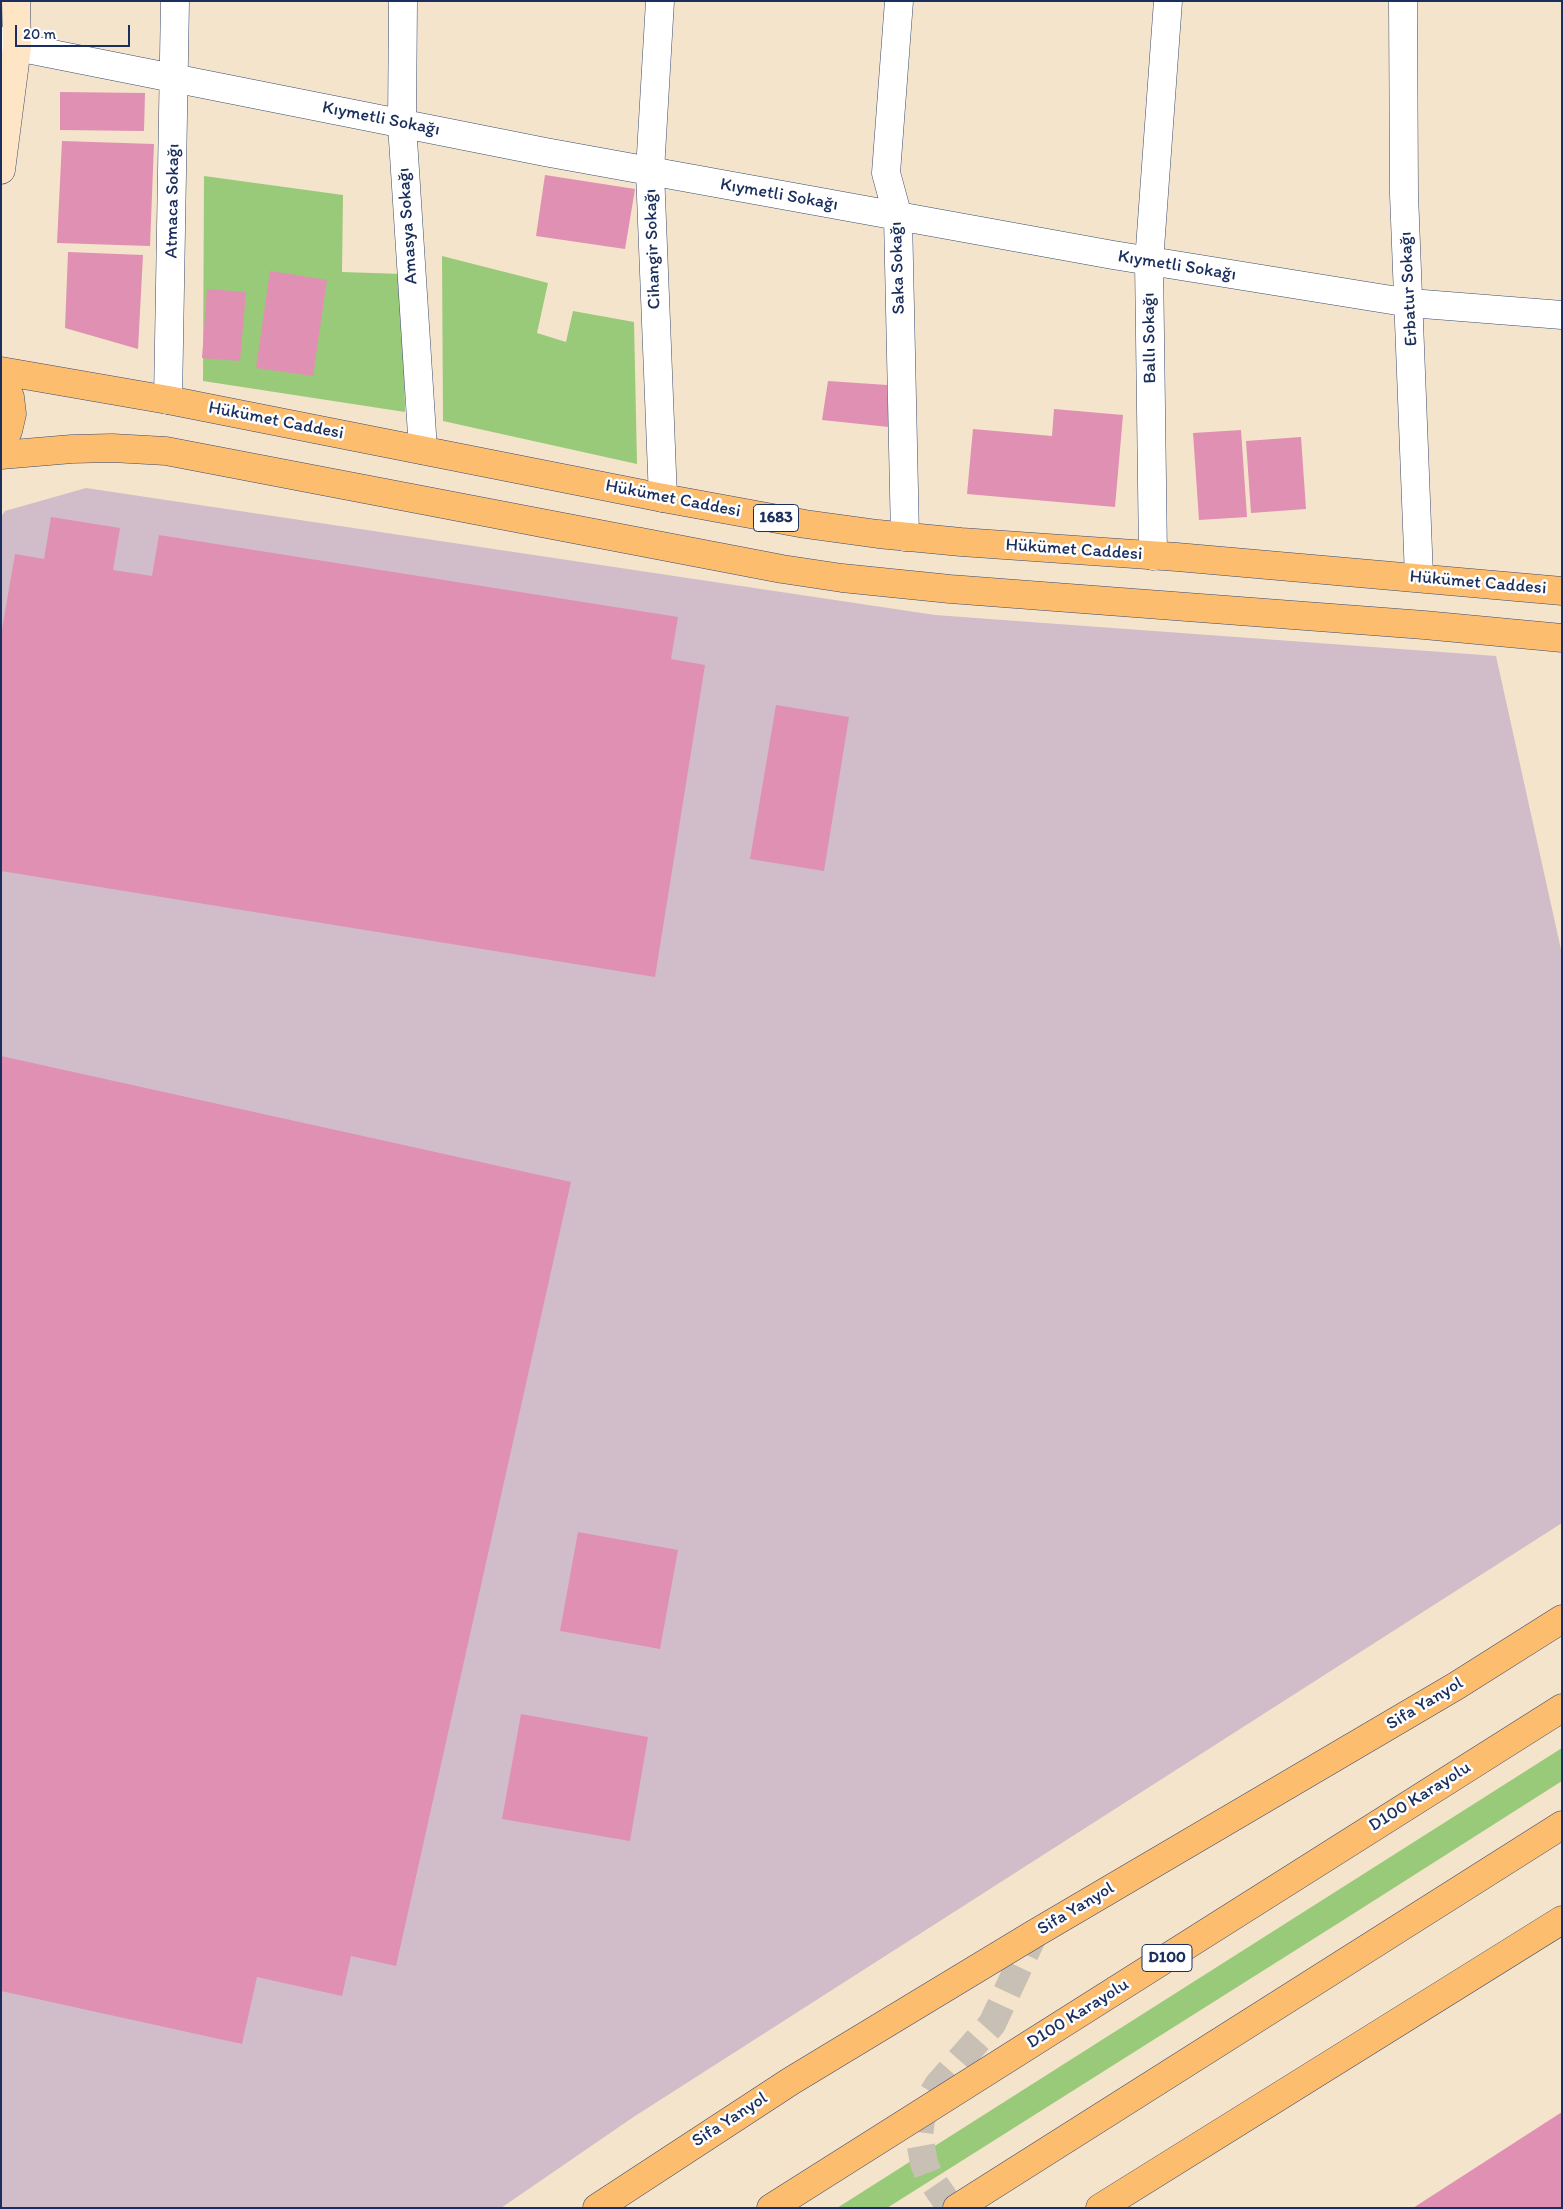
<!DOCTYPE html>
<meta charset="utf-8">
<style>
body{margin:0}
#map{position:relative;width:1563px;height:2209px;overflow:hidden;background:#f4e4cb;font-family:Itim,sans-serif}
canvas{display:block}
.frame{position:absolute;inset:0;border:2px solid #1b2f5e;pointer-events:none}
.scale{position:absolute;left:15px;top:25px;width:115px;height:22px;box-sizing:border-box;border:2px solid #1b2f5e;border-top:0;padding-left:6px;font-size:15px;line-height:18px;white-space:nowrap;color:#1b2f5e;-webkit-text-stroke:4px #fff;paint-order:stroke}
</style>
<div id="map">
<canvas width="1563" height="2209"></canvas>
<div class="frame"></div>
<div class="scale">20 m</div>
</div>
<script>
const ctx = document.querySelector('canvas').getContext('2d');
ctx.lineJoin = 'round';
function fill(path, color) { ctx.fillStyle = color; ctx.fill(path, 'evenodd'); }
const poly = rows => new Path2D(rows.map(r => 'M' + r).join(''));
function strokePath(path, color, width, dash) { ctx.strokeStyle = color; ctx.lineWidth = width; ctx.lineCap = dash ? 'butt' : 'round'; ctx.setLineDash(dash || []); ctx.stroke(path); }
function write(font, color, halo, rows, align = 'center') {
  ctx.font = font + ' Itim,sans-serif'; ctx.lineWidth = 5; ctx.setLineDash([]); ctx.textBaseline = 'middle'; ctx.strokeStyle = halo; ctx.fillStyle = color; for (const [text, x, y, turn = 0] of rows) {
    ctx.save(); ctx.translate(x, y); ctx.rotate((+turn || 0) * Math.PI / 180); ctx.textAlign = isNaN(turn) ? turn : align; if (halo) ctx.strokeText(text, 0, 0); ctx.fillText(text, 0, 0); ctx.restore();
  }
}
const industrial = poly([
 [86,488,935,615,1496,656,1562,954,1562,1523,632,2118,501,2208,1,2208,1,517,5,511]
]);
const green = poly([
 [204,176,343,195,342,272,403,274,405,412,203,381],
 [442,256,548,283,537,333,566,342,573,311,634,322,637,464,443,421],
 [1562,1748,1562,1781,1345,1919,887,2208,837,2208]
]);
const building = poly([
 [60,92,145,93,144,131,60,130],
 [62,141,154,144,150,246,57,243],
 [545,175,635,189,625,249,536,236],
 [68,252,143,255,138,349,65,328],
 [270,271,327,280,313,376,256,368],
 [207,289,246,292,240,361,202,358],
 [828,381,887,385,889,427,822,420],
 [1054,409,1123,415,1115,507,967,494,973,429,1052,436],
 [1241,430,1247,517,1199,520,1193,433],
 [1301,437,1306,509,1251,513,1246,441],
 [51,517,120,528,113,570,152,576,159,535,678,617,671,659,705,665,655,977,1,871,1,635,15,554,44,559],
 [776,705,849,717,824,871,750,859],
 [1,1056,571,1182,396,1966,351,1956,342,1996,257,1977,242,2044,1,1991],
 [578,1532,678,1550,660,1649,560,1631],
 [521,1714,648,1737,630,1841,502,1819],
 [1562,2112,1562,2208,1413,2208]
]);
const primaryTunnel = poly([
 [951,2208,929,2176,924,2163,919,2135,921,2120,928,2102,938,2085,992,2024,1034,1934]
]);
const street = poly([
 [403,1,402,124,423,450],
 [660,1,650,171,663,498],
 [899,1,886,173,898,217,905,537],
 [1403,1,1404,194,1419,577],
 [1,41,17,47,545,152,1113,255,1410,303,1562,315],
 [168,400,175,1],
 [1153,556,1149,262,1168,1]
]);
const secondary = poly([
 [1,170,17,47,16,1]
]);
const primary = poly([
 [1,371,168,400,663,498,805,524,878,534,961,542,1177,557,1562,591],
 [1,379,10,397,12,414,8,431,1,442],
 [1,455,72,449,112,448,166,451,782,569,842,578,950,589,1424,625,1562,638],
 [597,2208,791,2081,1034,1934,1456,1686,1562,1619]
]);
const highway = poly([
 [771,2208,1562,1708],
 [957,2208,1562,1825],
 [1100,2208,1562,1920]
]);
const shields = [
 [776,518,45],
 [1167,1958,50]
];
const shieldNames = [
 ["1683",776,518],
 ["D100",1167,1958]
];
const streetNames = [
 ["Kıymetli Sokağı",381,119,11],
 ["Kıymetli Sokağı",779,195,10],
 ["Atmaca Sokağı",173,201,-89],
 ["Amasya Sokağı",408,226,-94],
 ["Cihangir Sokağı",653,249,-92],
 ["Kıymetli Sokağı",1177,266,9],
 ["Saka Sokağı",898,268,-92],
 ["Erbatur Sokağı",1409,289,-93],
 ["Ballı Sokağı",1150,338,-91],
 ["Hükümet Caddesi",276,421,11],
 ["Hükümet Caddesi",673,499,11],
 ["Hükümet Caddesi",1074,550,4],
 ["Hükümet Caddesi",1478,583,5],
 ["Sifa Yanyol",1425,1704,-31],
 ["D100 Karayolu",1420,1797,-32],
 ["Sifa Yanyol",1076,1909,-31],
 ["D100 Karayolu",1078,2014,-32],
 ["Sifa Yanyol",730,2120,-33]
];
fill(industrial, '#d1bdc9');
fill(green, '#99ca79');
fill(building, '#e090b2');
strokePath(primaryTunnel, '#c9c0b5', 28, [28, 14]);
strokePath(street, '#3c4a6e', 29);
strokePath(secondary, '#3c4a6e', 29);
strokePath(primary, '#3c4a6e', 29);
strokePath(highway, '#3c4a6e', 29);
strokePath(street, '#fff', 28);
strokePath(secondary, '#fee5c5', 28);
strokePath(primary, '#fcbd6f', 28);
strokePath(highway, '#fcbd6f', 28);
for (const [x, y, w] of shields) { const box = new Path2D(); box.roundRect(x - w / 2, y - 13.5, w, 27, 4); ctx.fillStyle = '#fff'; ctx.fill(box); strokePath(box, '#1b2f5e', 1); }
write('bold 16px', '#1b2f5e', null, shieldNames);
write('18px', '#1b2f5e', '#fff', streetNames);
</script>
